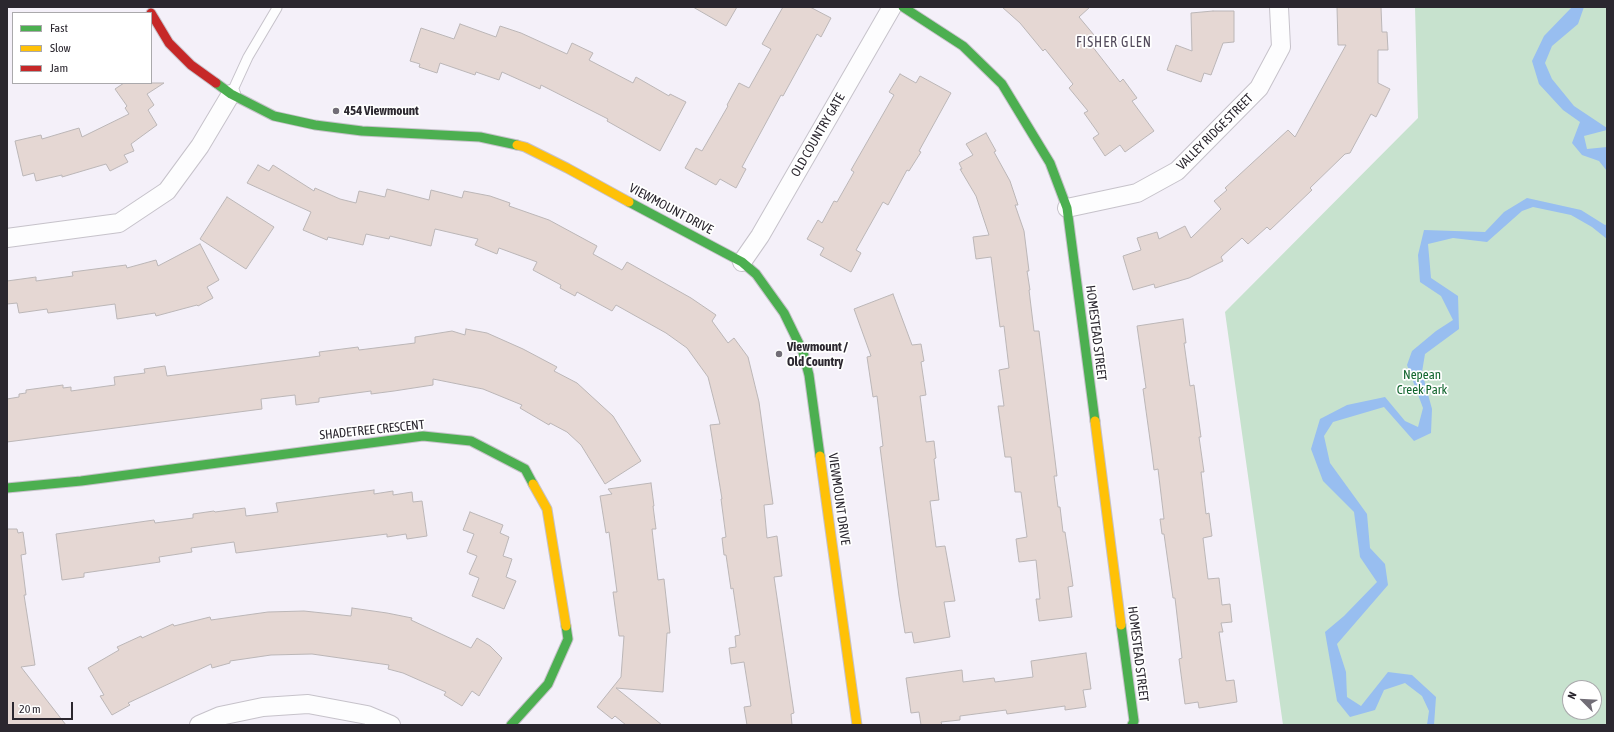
<!DOCTYPE html>
<style>
body{margin:0}
#map{position:relative;width:1614px;height:732px;overflow:hidden;background:#f4f0f9;font-family:"Asap Condensed",sans-serif}
canvas{display:block}
.frame{position:absolute;inset:0;border:8px solid #2b272f;pointer-events:none}
.legend{position:absolute;left:12px;top:12px;width:140px;height:72px;box-sizing:border-box;background:#fff;border:1px solid #aaa9ac;margin:0;padding:5px 7px;list-style:none;font-size:12px;color:#2b272f}
.legend li{display:flex;align-items:center;gap:8px;height:20px}
.legend b{width:20px;border:1px solid #aaa9ac}
.north{position:absolute;left:1562px;top:680px;width:40px;height:40px;box-sizing:border-box;background:#fff;border:1px solid #aaa9ac;border-radius:50%;rotate:294deg;font-size:11px;font-weight:700;line-height:16px;text-align:center;color:#2b272f}
.north::after{content:'';display:block;margin:auto;width:14px;height:18px;background:#716d76;clip-path:polygon(50% 0,100% 100%,50% 72%,0 100%)}
.scale{position:absolute;left:12px;top:702px;width:61px;height:18px;box-sizing:border-box;border:2px solid #2b272f;border-top:0;padding-left:5px;font-size:12px;line-height:14px;white-space:nowrap;color:#2b272f;-webkit-text-stroke:3px #fff;paint-order:stroke}
</style>
<div id="map">
<canvas width="1614" height="732"></canvas>
<div class="frame"></div>
<ul class="legend">
<li><b style="height:5px;background:#4caf50"></b>Fast</li>
<li><b style="height:5px;background:#ffc107"></b>Slow</li>
<li><b style="height:5px;background:#c62828"></b>Jam</li>
</ul>
<div class="north">N</div>
<div class="scale">20 m</div>
</div>
<script>
const ctx = document.querySelector('canvas').getContext('2d');
ctx.lineJoin = 'round';
function fill(path, color) { ctx.fillStyle = color; ctx.fill(path, 'evenodd'); }
const poly = rows => new Path2D(rows.map(r => 'M' + r).join(''));
function strokePath(path, color, width, dash) { ctx.strokeStyle = color; ctx.lineWidth = width; ctx.lineCap = dash ? 'butt' : 'round'; ctx.setLineDash(dash || []); ctx.stroke(path); }
function write(font, color, halo, rows, align = 'center') {
  ctx.font = font + ' "Asap Condensed",sans-serif'; ctx.lineWidth = 3.5; ctx.setLineDash([]); ctx.textBaseline = 'middle'; ctx.strokeStyle = halo; ctx.fillStyle = color; for (const [text, x, y, turn = 0] of rows) {
    ctx.save(); ctx.translate(x, y); ctx.rotate((+turn || 0) * Math.PI / 180); ctx.textAlign = isNaN(turn) ? turn : align; if (halo) ctx.strokeText(text, 0, 0); ctx.fillText(text, 0, 0); ctx.restore();
  }
}
const green = poly([
 [1415,7,1607,7,1607,725,1283,725,1225,312,1418,118],
 [1570,688,1594,688,1594,712,1570,712]
]);
const water = poly([
 [1572,7,1584,7,1578,24,1552,46,1545,63,1552,79,1574,106,1607,128,1607,130,1584,136,1587,149,1607,147,1607,171,1599,161,1582,155,1572,143,1580,122,1563,110,1539,84,1532,61,1544,36],
 [1527,198,1581,210,1605,225,1607,224,1607,239,1592,227,1571,215,1533,207,1522,211,1487,242,1453,238,1428,244,1431,278,1458,296,1459,329,1425,354,1422,372,1432,409,1431,433,1414,441,1384,407,1333,422,1324,436,1330,463,1367,514,1370,548,1385,564,1388,585,1337,644,1346,672,1347,697,1361,706,1388,672,1412,675,1436,697,1434,725,1427,725,1429,711,1422,696,1405,683,1384,690,1375,710,1350,717,1337,701,1325,632,1344,616,1377,582,1360,557,1354,512,1323,481,1311,449,1320,419,1347,405,1385,397,1405,421,1418,427,1423,408,1407,365,1412,351,1436,331,1453,320,1441,296,1420,282,1418,255,1424,230,1485,232,1504,212]
]);
const building = poly([
 [693,7,737,7,726,26,693,7],
 [783,7,810,7,831,18,821,37,817,34,783,96,781,95,742,167,746,169,736,188,720,179,716,185,685,168,696,148,702,151,728,106,727,105,739,83,749,88,771,49,762,44,783,7],
 [1002,7,1090,7,1079,17,1099,41,1092,46,1120,82,1123,79,1137,98,1132,101,1154,131,1125,152,1120,145,1105,156,1093,138,1099,134,1084,113,1088,111,1069,88,1073,84,1045,49,1043,51,1020,23,1002,7],
 [1337,7,1381,7,1382,32,1387,32,1388,50,1378,50,1378,83,1390,89,1376,117,1371,114,1350,153,1345,154,1310,188,1312,190,1270,230,1267,227,1248,244,1242,238,1221,257,1223,261,1189,278,1155,288,1154,284,1133,290,1123,256,1141,250,1137,238,1157,232,1159,239,1185,226,1191,238,1221,209,1214,201,1227,190,1225,188,1288,130,1295,137,1346,45,1338,45,1337,7],
 [1213,11,1234,11,1234,42,1223,43,1211,75,1204,73,1201,82,1167,70,1176,45,1192,51,1191,13,1213,11],
 [460,24,496,37,500,26,521,33,567,54,572,43,593,53,589,60,633,83,636,77,669,96,670,94,686,102,660,151,607,121,608,119,541,85,540,89,502,72,499,80,476,72,475,75,440,63,437,73,419,67,420,64,410,61,421,28,454,39,460,24],
 [900,74,916,83,920,76,951,93,919,151,921,152,909,171,907,170,888,205,883,202,856,250,861,253,851,272,820,255,824,248,807,239,818,220,822,223,834,201,837,202,854,172,851,170,894,95,889,92,900,74],
 [124,83,164,83,147,94,154,105,148,110,157,125,131,144,134,151,124,155,128,162,110,171,106,164,62,177,62,175,36,181,34,173,23,176,15,141,41,135,42,139,79,128,82,137,129,114,125,108,127,106,115,89,124,83],
 [986,133,996,151,994,152,1010,181,1018,205,1015,205,1024,231,1029,271,1027,271,1030,290,1029,290,1034,331,1039,331,1057,476,1054,476,1058,507,1060,507,1063,532,1065,532,1070,565,1073,586,1068,587,1072,617,1039,621,1036,599,1040,599,1036,560,1019,562,1016,539,1027,537,1021,492,1015,492,1011,457,1005,457,998,406,1004,406,999,370,1009,368,1004,326,1000,327,991,257,976,259,973,237,989,235,976,196,960,169,962,169,959,163,973,155,966,144,986,133],
 [258,165,269,171,273,165,314,191,315,188,340,199,356,203,359,191,385,197,387,189,429,200,431,190,462,198,464,191,490,196,510,203,509,206,549,220,597,246,593,254,622,270,627,262,691,298,716,315,712,321,728,343,734,338,748,357,759,402,773,504,764,505,767,538,777,536,782,576,774,577,794,713,791,714,792,725,747,725,744,707,751,706,744,662,731,664,729,648,736,647,735,636,740,635,733,588,731,589,726,555,724,555,722,538,726,537,721,499,722,499,710,425,720,424,708,377,687,348,666,333,616,305,612,311,577,292,575,296,560,288,561,285,533,270,537,262,499,248,497,254,475,245,478,239,435,229,431,246,398,238,390,236,389,239,366,234,363,245,328,237,327,240,303,230,311,212,247,183,258,165],
 [227,197,274,227,246,269,200,239,227,197],
 [200,244,219,280,207,287,213,298,198,306,197,305,156,316,155,313,117,319,115,304,48,313,47,309,19,313,17,303,7,304,7,281,36,277,36,281,73,276,72,272,126,265,127,268,156,260,158,266,200,244],
 [893,294,912,345,921,344,924,361,921,362,926,395,920,396,926,442,934,441,936,458,934,459,939,500,930,501,936,547,945,546,955,601,944,602,950,637,914,643,912,632,905,633,899,596,880,447,883,446,877,396,873,397,867,357,871,356,854,309,893,294],
 [1183,319,1186,343,1184,343,1190,386,1194,385,1201,437,1199,437,1204,472,1201,472,1206,514,1209,513,1212,536,1203,538,1208,579,1219,578,1222,605,1230,604,1232,622,1221,623,1223,632,1219,632,1226,681,1234,680,1237,702,1199,708,1198,702,1185,704,1179,659,1182,658,1175,598,1173,598,1164,534,1162,534,1160,519,1164,519,1158,469,1154,470,1152,454,1143,389,1146,388,1137,326,1183,319],
 [466,329,487,333,523,349,557,367,554,371,577,383,613,416,641,461,605,484,581,445,567,432,550,423,549,425,520,408,522,405,483,389,433,379,433,385,394,391,371,394,371,391,319,398,319,402,296,405,295,395,261,399,262,409,7,442,7,399,19,397,19,394,26,393,26,390,63,385,63,388,71,387,71,391,115,385,114,377,145,373,144,369,165,366,167,376,320,356,319,352,358,347,359,350,415,343,415,337,452,331,465,335,466,329],
 [651,483,654,506,653,506,656,529,652,529,653,538,658,580,664,579,670,633,667,633,663,692,616,688,662,725,626,725,615,716,612,719,597,707,621,677,624,636,619,636,613,592,617,592,609,532,606,533,600,496,612,494,608,489,651,483],
 [374,490,374,494,393,491,393,495,412,492,413,502,422,501,427,536,407,539,406,534,387,537,387,534,236,553,234,542,191,548,192,552,159,557,160,562,84,573,84,577,62,580,56,534,154,520,155,523,193,518,193,514,214,511,215,512,245,508,246,516,278,512,276,503,374,490],
 [470,512,503,525,500,533,509,537,503,556,512,559,506,577,516,581,504,609,472,596,479,578,469,574,477,556,467,552,474,534,463,530,470,512],
 [7,529,17,529,18,533,23,532,26,554,21,555,26,595,24,595,35,665,21,667,66,725,7,725,7,529],
 [352,608,387,613,412,618,411,620,471,648,477,638,490,646,502,658,479,696,472,691,462,706,444,695,446,692,403,673,388,669,389,665,312,654,271,655,230,661,230,663,212,668,211,664,128,703,130,705,112,715,100,696,104,695,88,668,119,650,117,647,141,636,142,638,173,624,174,626,210,617,211,620,268,612,304,611,351,616,352,608],
 [1086,653,1091,689,1083,690,1086,707,1065,710,1065,706,1007,714,1006,710,960,716,960,720,941,722,942,725,921,725,919,712,911,713,906,678,962,670,963,682,994,678,995,682,1033,677,1031,661,1086,653]
]);
const lane = poly([
 [231,94,248,57,277,8]
]);
const street = poly([
 [1067,208,1137,193,1177,171,1259,88,1281,47,1279,7],
 [7,238,119,223,167,191,200,146,231,94],
 [742,262,760,236,892,7],
 [199,725,220,716,263,707,308,704,367,715,391,725]
]);
const fast = poly([
 [903,7,963,46,1002,84,1050,163,1067,208,1095,421],
 [216,83,231,94,274,116,315,125,362,131,480,137,517,145],
 [629,202,742,262,756,274,784,313,803,352,809,375,820,456],
 [7,488,81,481,423,436,471,441,525,469,533,484],
 [1121,625,1134,721,1132,725],
 [511,725,548,684,568,639,566,626]
]);
const slow = poly([
 [517,145,525,147,567,168,629,202],
 [1095,421,1121,625],
 [820,456,857,725],
 [533,484,547,509,566,626]
]);
const jam = poly([
 [151,13,169,43,191,65,216,83]
]);
const markers = [
 [336,111,4,"#716d76"],
 [779,354,4,"#716d76"]
];
const poiNames = [
 ["454 Viewmount",344,111],
 ["Viewmount /",787,347],
 ["Old Country",787,362]
];
const streetNames = [
 ["VALLEY RIDGE STREET",1215,132,-45],
 ["OLD COUNTRY GATE",818,135,-60],
 ["VIEWMOUNT DRIVE",671,209,28],
 ["HOMESTEAD STREET",1096,333,83],
 ["SHADETREE CRESCENT",372,430,-6],
 ["VIEWMOUNT DRIVE",839,499,82],
 ["HOMESTEAD STREET",1138,654,83]
];
const parkNames = [
 ["Nepean",1422,375],
 ["Creek Park",1422,390]
];
const neighbourhoodNames = [
 ["FISHER GLEN",1114,43]
];
fill(green, '#c7e2ce');
fill(water, '#98bef0');
fill(building, '#e5d7d3');
strokePath(building, '#bbb6b7', 1);
strokePath(lane, '#c6c2ca', 11);
strokePath(street, '#c6c2ca', 20);
strokePath(fast, '#c6c2ca', 11);
strokePath(slow, '#c6c2ca', 11);
strokePath(jam, '#c6c2ca', 11);
strokePath(lane, '#fdfdfe', 9);
strokePath(street, '#fdfdfe', 18);
strokePath(fast, '#4caf50', 9);
strokePath(slow, '#ffc107', 9);
strokePath(jam, '#c62828', 9);
for (const [x, y, r, color] of markers) { const dot = new Path2D(); dot.arc(x, y, r, 0, 2 * Math.PI); ctx.fillStyle = color; ctx.fill(dot); strokePath(dot, '#fff', 1.5); }
write('bold 13px', '#2b272f', '#fff', poiNames, 'left');
write('13px', '#2b272f', '#fff', streetNames);
write('13px', '#146730', '#fff', parkNames);
ctx.letterSpacing = '1px';
write('14px', '#534b5c', '#fff', neighbourhoodNames);
ctx.letterSpacing = '0px';
</script>
